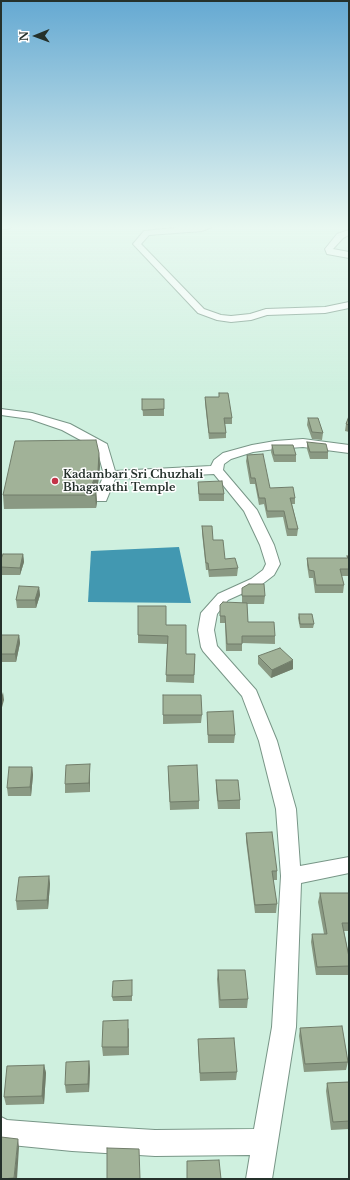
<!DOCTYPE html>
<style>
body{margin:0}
#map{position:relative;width:350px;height:1180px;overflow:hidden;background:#cff0df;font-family:"Libre Baskerville",serif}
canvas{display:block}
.frame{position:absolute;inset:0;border:2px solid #25312b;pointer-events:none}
.north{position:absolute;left:16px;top:16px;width:40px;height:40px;-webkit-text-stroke:3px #fff;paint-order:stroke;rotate:269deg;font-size:11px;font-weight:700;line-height:16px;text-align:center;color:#25312b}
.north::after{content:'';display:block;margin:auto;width:14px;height:18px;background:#25312b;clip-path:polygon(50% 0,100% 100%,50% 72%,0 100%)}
</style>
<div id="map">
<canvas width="350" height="1180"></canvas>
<div class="frame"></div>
<div class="north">N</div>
</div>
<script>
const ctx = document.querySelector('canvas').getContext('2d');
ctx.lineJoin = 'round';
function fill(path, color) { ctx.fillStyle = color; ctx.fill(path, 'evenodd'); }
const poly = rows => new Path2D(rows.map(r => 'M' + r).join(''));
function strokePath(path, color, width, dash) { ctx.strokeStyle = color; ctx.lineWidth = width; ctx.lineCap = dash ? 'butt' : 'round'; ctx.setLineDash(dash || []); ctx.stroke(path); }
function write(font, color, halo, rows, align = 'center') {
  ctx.font = font + ' "Libre Baskerville",serif'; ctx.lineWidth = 3; ctx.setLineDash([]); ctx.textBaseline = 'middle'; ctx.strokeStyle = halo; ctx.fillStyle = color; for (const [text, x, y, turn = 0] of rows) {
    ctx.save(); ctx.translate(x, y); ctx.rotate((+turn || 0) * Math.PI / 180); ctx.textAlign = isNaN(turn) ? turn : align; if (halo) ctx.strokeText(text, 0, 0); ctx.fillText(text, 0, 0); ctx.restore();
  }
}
const water = poly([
 [179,547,191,603,88,602,91,551]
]);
const minor = poly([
 [1,225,10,225,11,227,7,229,1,229,1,225],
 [204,225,212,225,212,227,202,231,149,235,141,244,204,309,221,315,231,316,250,314,266,309,325,307,349,302,349,308,325,313,267,315,251,320,231,322,217,320,198,313,133,244,144,231,204,225],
 [349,230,349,235,343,238,333,249,349,252,349,258,327,254,325,249,337,234,349,230],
 [1,409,32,413,70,424,107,444,115,471,211,466,214,460,223,453,252,445,275,441,303,439,349,445,349,453,303,447,275,449,253,452,231,459,224,464,223,470,257,510,274,545,280,564,274,575,261,585,228,600,217,614,214,630,217,646,256,690,277,741,296,809,300,866,349,857,349,873,301,883,296,1027,272,1179,246,1179,250,1155,155,1156,72,1151,1,1144,1,1117,7,1120,72,1125,155,1130,254,1129,272,1027,281,876,276,809,259,741,242,696,203,651,201,647,198,630,201,613,218,594,251,579,263,570,266,564,260,545,244,511,214,474,115,479,106,501,96,501,94,498,104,475,97,449,62,430,30,419,1,415,1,409]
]);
const wall = poly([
 [219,393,232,418,232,424,225,424,226,433,226,438,209,439,205,403,205,397,219,397],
 [142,399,164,399,164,416,143,416],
 [349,416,349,432,345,431,346,424],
 [308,418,323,433,322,440,312,439,307,425],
 [307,442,328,452,328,459,310,459,307,449],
 [272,445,296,455,296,462,274,462,271,452],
 [99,453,100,466,98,484,96,490,97,502,96,508,4,509,3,495],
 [247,455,270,488,295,498,295,504,292,504,298,529,297,536,287,536,283,517,267,518,264,504,259,505,255,484,250,484,246,461],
 [198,482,224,494,224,501,199,501,198,489],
 [202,526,213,540,225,559,238,568,237,576,209,577,208,570,206,570,202,533],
 [23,554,24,562,20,575,1,575,1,559],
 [347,556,349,556,349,576,342,576,344,585,343,593,315,593,313,578,309,578,307,565,307,558,347,558],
 [39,587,40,595,36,608,17,608,16,600],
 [242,588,265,596,264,604,247,604,248,622,275,636,275,644,242,643,242,651,226,651,225,623,220,623,220,605,242,603],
 [138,606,166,625,186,654,195,654,194,683,166,682,167,644,138,643],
 [299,614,314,624,313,628,300,628,298,618],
 [1,635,19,635,20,643,16,662,1,662],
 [258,656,293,669,271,678,258,664],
 [163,695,202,715,201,723,163,724],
 [207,712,235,735,234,743,208,743],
 [32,767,33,775,31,796,8,796,7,788],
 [90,773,90,792,65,793,65,784],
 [168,774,199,801,199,809,170,810],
 [216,780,240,800,240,809,218,809,216,789],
 [246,833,277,871,277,880,273,880,277,904,276,913,255,913,246,841],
 [49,876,50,884,48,909,17,910,16,901],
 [320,893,349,893,349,931,344,931,349,957,349,975,316,975,311,942,312,934,324,934,318,902],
 [218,970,248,999,247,1008,219,1008,217,979],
 [132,980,132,1001,113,1001,112,997],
 [129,1028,129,1055,103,1056,102,1047],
 [300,1028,348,1062,346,1070,304,1072,299,1036],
 [198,1039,237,1072,236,1080,200,1081,198,1047],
 [89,1061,90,1069,89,1092,66,1093,65,1085],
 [44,1065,46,1073,44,1104,6,1105,4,1097],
 [349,1082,349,1129,331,1130,326,1091,327,1083]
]);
const shadedWall = poly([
 [99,453,100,466,98,484,96,490,97,502,96,508,95,495,92,484],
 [23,554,24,562,20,575,20,568],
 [39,587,40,595,36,608,35,600],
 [19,635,20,643,16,662,15,654],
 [293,660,293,669,271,678,272,670],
 [3,692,4,700,1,711,1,698],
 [90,764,90,792,89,783],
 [32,767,33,775,31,796,30,787],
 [49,876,50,884,48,909,47,900],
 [89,1061,90,1069,89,1092,88,1084],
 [44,1065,46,1073,44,1104,42,1096],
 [18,1139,19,1147,17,1179,14,1179]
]);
const building = poly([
 [219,393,228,393,232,418,224,418,226,433,209,433,205,397,219,397,219,393],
 [142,399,164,399,164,409,142,410,142,399],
 [349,416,349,425,346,424,349,416],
 [308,418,318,418,323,433,312,432,308,418],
 [96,440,99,453,98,471,92,484,96,489,95,495,3,495,15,441,96,440],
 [307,442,326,444,328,452,310,452,307,442],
 [272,445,293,445,296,455,274,455,272,445],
 [263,454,270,488,293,487,295,498,290,498,298,529,288,529,284,511,267,511,265,498,259,498,255,478,251,478,247,455,263,454],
 [222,481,224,494,199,494,198,482,222,481],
 [202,526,212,526,213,540,223,540,225,559,235,558,238,568,209,570,208,563,206,563,202,526],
 [3,554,23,554,20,568,1,567,1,559,3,554],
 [347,556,349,556,349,569,340,569,344,585,316,585,314,571,309,570,307,558,348,558,347,556],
 [249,584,264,584,265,596,242,596,242,588,249,584],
 [19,586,39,587,35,600,16,600,19,586],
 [223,602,247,603,248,622,274,622,275,636,242,636,242,644,227,644,225,616,220,616,220,605,223,602],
 [138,606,166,606,166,625,186,625,186,654,195,654,194,675,166,675,168,636,138,635,138,606],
 [299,614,312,614,314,624,300,624,299,614],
 [1,635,19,635,15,654,1,654,1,635],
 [280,648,293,660,272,670,258,656,280,648],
 [163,695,201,695,202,715,163,715,163,695],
 [233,711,235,735,208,735,207,712,233,711],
 [90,764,89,783,65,784,66,765,90,764],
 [197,765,199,801,170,802,168,766,197,765],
 [9,767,32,767,30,787,7,788,9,767],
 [216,780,238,780,240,800,218,801,216,780],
 [272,832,277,871,272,871,277,904,255,905,246,833,272,832],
 [49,876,47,900,16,901,19,877,49,876],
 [320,893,349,893,349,923,342,923,349,957,349,966,317,967,312,934,327,934,320,893],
 [218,970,245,970,248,999,220,1000,218,970],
 [132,980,132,996,112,997,113,981,132,980],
 [128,1020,128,1047,102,1047,103,1021,128,1020],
 [342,1026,348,1062,305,1064,300,1028,342,1026],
 [234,1038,237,1072,200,1073,198,1039,234,1038],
 [89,1061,88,1084,65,1085,66,1062,89,1061],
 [44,1065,42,1096,4,1097,7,1066,44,1065],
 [349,1082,349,1121,333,1122,327,1083,349,1082],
 [1,1137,18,1139,14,1178,1,1179,1,1137],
 [107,1148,139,1149,140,1179,107,1179,107,1148],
 [219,1160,221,1179,187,1179,187,1161,219,1160]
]);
const markers = [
 [55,481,4,"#c33347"]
];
const poiNames = [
 ["Kadambari Sri Chuzhali",63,475],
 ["Bhagavathi Temple",63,488]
];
fill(water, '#4298b1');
strokePath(minor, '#789687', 2);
fill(minor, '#fff');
fill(wall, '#8a9983');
fill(shadedWall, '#717d6a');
fill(building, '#a1b298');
strokePath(building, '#717d6a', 1);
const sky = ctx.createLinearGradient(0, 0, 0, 391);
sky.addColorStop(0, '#65a9d2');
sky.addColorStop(0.58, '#e9f8f1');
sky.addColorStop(1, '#e9f8f100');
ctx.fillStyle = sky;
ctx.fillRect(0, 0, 350, 391);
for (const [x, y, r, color] of markers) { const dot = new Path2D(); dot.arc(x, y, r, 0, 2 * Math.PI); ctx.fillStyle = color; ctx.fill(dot); strokePath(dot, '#fff', 1.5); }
write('bold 11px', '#25312b', '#fff', poiNames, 'left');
</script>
